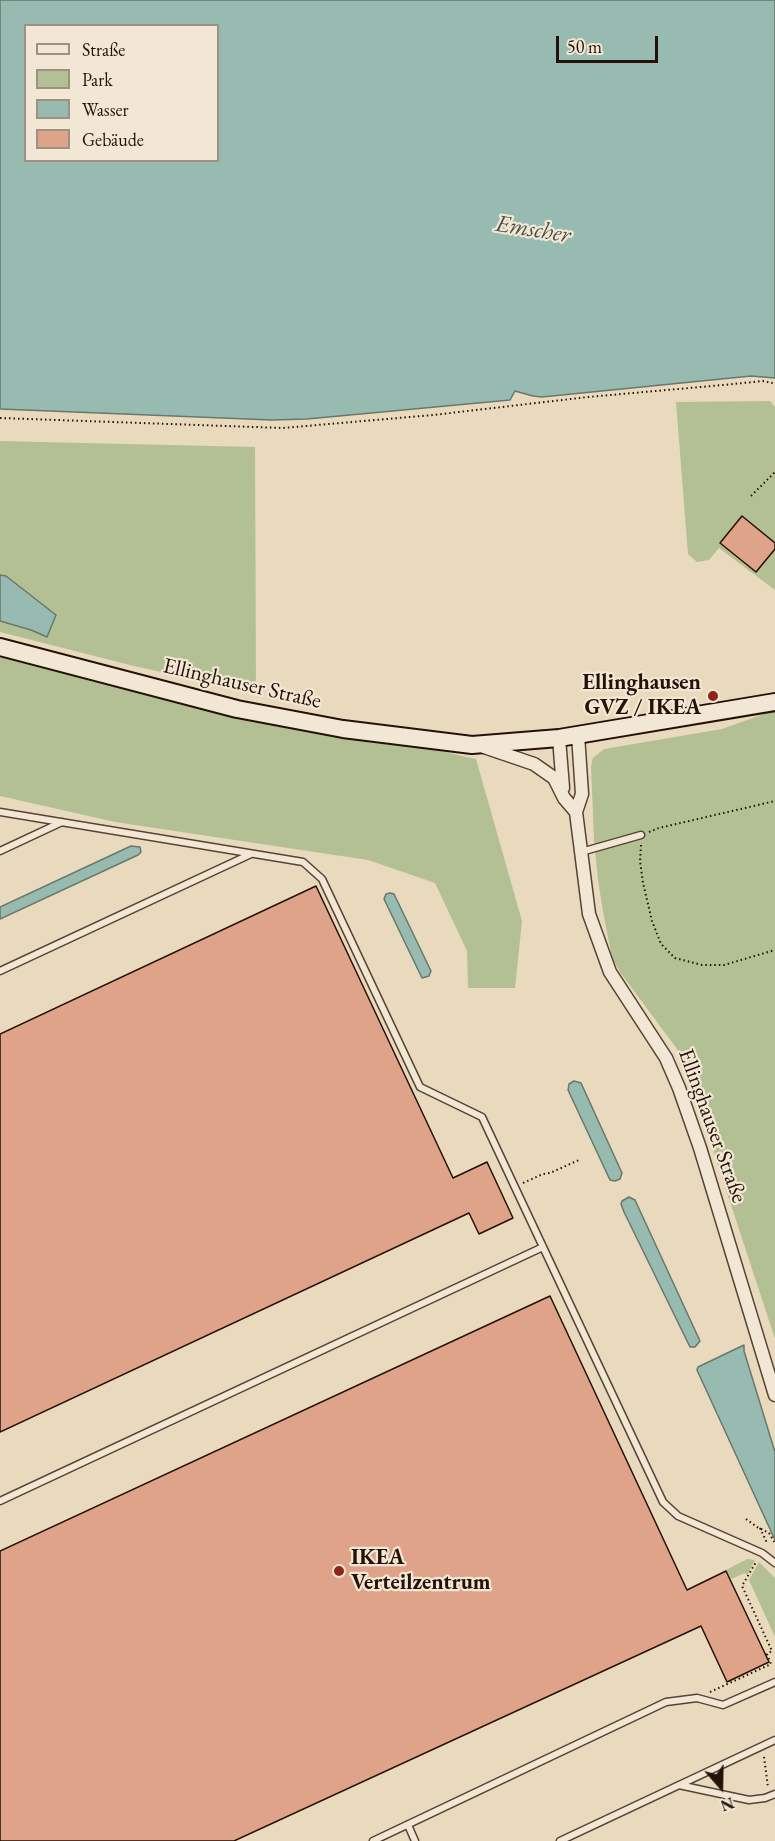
<!DOCTYPE html>
<meta charset="utf-8">
<style>
body{margin:0}
#map{position:relative;width:775px;height:1841px;overflow:hidden;background:#e9dabd;font-family:"EB Garamond",serif}
canvas{display:block}
.legend{position:absolute;left:24px;top:24px;width:195px;height:138px;box-sizing:border-box;background:#f1e7d4;border:2px solid #9f9182;margin:0;padding:8px 10px;list-style:none;font-size:18px;color:#251107}
.legend li{display:flex;align-items:center;gap:12px;height:30px}
.legend b{width:30px;border:2px solid #9f9182}
.north{position:absolute;left:691px;top:1757px;width:60px;height:60px;-webkit-text-stroke:4px #f1e7d4;paint-order:stroke;rotate:160deg;font-size:16px;font-weight:700;line-height:24px;text-align:center;color:#251107}
.north::after{content:'';display:block;margin:auto;width:21px;height:27px;background:#251107;clip-path:polygon(50% 0,100% 100%,50% 72%,0 100%)}
.scale{position:absolute;left:556px;top:36px;width:102px;height:27px;box-sizing:border-box;border:3px solid #251107;border-top:0;padding-left:8px;font-size:18px;line-height:21px;white-space:nowrap;color:#251107;-webkit-text-stroke:4px #f1e7d4;paint-order:stroke}
</style>
<div id="map">
<canvas width="775" height="1841"></canvas>
<ul class="legend">
<li><b style="height:8px;background:#f1e7d4"></b>Straße</li>
<li><b style="height:16px;background:#b3c094"></b>Park</li>
<li><b style="height:16px;background:#97bbb0"></b>Wasser</li>
<li><b style="height:16px;background:#dfa389"></b>Gebäude</li>
</ul>
<div class="north">N</div>
<div class="scale">50 m</div>
</div>
<script>
const ctx = document.querySelector('canvas').getContext('2d');
ctx.lineJoin = 'round';
function fill(path, color) { ctx.fillStyle = color; ctx.fill(path, 'evenodd'); }
const poly = rows => new Path2D(rows.map(r => 'M' + r).join(''));
function strokePath(path, color, width, dash) { ctx.strokeStyle = color; ctx.lineWidth = width; ctx.lineCap = dash ? 'butt' : 'round'; ctx.setLineDash(dash || []); ctx.stroke(path); }
function write(font, color, halo, rows, align = 'center') {
  ctx.font = font + ' "EB Garamond",serif'; ctx.lineWidth = 4.5; ctx.setLineDash([]); ctx.textBaseline = 'middle'; ctx.strokeStyle = halo; ctx.fillStyle = color; for (const [text, x, y, turn = 0] of rows) {
    ctx.save(); ctx.translate(x, y); ctx.rotate((+turn || 0) * Math.PI / 180); ctx.textAlign = isNaN(turn) ? turn : align; if (halo) ctx.strokeText(text, 0, 0); ctx.fillText(text, 0, 0); ctx.restore();
  }
}
const green = poly([
 [770,401,775,407,775,590,719,548,709,560,697,562,688,554,676,402],
 [0,441,255,447,256,693,134,666,0,632,0,621,31,630,47,637,27,594,6,576,0,575],
 [0,647,343,729,476,759,522,921,515,988,468,988,467,951,435,883,368,860,115,822,0,796],
 [775,710,775,1339,691,1083,677,1049,620,972,612,957,603,912,598,880,594,839,591,766,593,758,604,749,722,729],
 [747,1559,755,1560,747,1575,745,1573,731,1579,726,1570],
 [759,1562,775,1578,775,1637,749,1580]
]);
const water = poly([
 [0,0,775,0,775,378,751,376,542,397,533,396,515,391,510,400,307,419,272,420,0,409,0,0],
 [26,26,218,26,218,160,26,160,26,26],
 [0,575,6,576,56,615,47,637,31,630,0,621,0,575],
 [131,846,140,847,141,852,138,855,0,919,0,907,131,846],
 [390,893,394,894,431,971,429,976,422,978,384,899,386,894,390,893],
 [574,1081,581,1083,622,1173,620,1179,615,1181,610,1180,568,1090,569,1084,574,1081],
 [629,1197,635,1200,700,1341,695,1347,690,1347,624,1212,621,1204,622,1201,629,1197],
 [744,1345,744,1351,775,1452,775,1540,697,1370,698,1367,744,1345]
]);
const building = poly([
 [742,516,775,543,775,549,756,572,720,543,742,516],
 [316,886,453,1178,487,1162,513,1218,479,1234,469,1213,0,1432,0,1034,316,886],
 [550,1296,687,1590,726,1571,769,1662,727,1682,701,1626,234,1841,0,1841,0,1551,550,1296]
]);
const path = poly([
 [0,418,283,428,433,415,588,397,723,385,763,381,772,383,775,385],
 [751,496,775,472],
 [649,832,659,828,775,801],
 [641,845,640,861,643,883,652,921,661,944,675,958,702,965,724,965,775,950],
 [523,1183,543,1174,550,1173,579,1160],
 [746,1519,757,1527,769,1533,775,1543],
 [760,1528,767,1543],
 [710,1692,771,1664,767,1654,772,1651,742,1586,756,1562],
 [764,1757,768,1787]
]);
const lane = poly([
 [0,812,303,862,322,879,420,1087,482,1117,543,1247],
 [0,851,62,822],
 [581,852,641,835],
 [0,971,251,854],
 [0,1501,543,1247,663,1502,678,1516,762,1553,775,1563],
 [679,1785,749,1800,765,1798,775,1794],
 [408,1825,415,1841],
 [373,1841,666,1702,697,1698,723,1705,775,1682],
 [560,1841,775,1740]
]);
const street = poly([
 [578,735,582,794,576,812,589,914,610,972,666,1058,679,1088,700,1148,775,1395],
 [559,738,563,788],
 [484,747,534,764,554,778,564,798,576,812]
]);
const secondary = poly([
 [0,647,237,709,343,729,472,745,559,738,775,702]
]);
const markers = [
 [713,696,6,"#8f2418"],
 [339,1571,6,"#8f2418"]
];
const poiNames = [
 ["Ellinghausen",701,683],
 ["GVZ / IKEA",701,708],
 ["IKEA",351,1558,"left"],
 ["Verteilzentrum",351,1583,"left"]
];
const streetNames = [
 ["Ellinghauser Straße",242,684,13],
 ["Ellinghauser Straße",712,1126,70]
];
const waterNames = [
 ["Emscher",533,230,9]
];
fill(green, '#b3c094');
fill(water, '#97bbb0');
strokePath(water, '#69776c', 1.5);
fill(building, '#dfa389');
strokePath(building, '#251107', 1.5);
strokePath(lane, '#564334', 9);
strokePath(street, '#564334', 15);
strokePath(secondary, '#251107', 20);
strokePath(path, '#251107', 2, [1.5, 3]);
strokePath(lane, '#f1e7d4', 6);
strokePath(street, '#f1e7d4', 12);
strokePath(secondary, '#f1e7d4', 16);
for (const [x, y, r, color] of markers) { const dot = new Path2D(); dot.arc(x, y, r, 0, 2 * Math.PI); ctx.fillStyle = color; ctx.fill(dot); strokePath(dot, '#f1e7d4', 2); }
write('bold 22px', '#251107', '#f1e7d4', poiNames, 'right');
write('22px', '#251107', '#f1e7d4', streetNames);
write('italic 24px', '#4d4c42', '#f1e7d4', waterNames);
</script>
